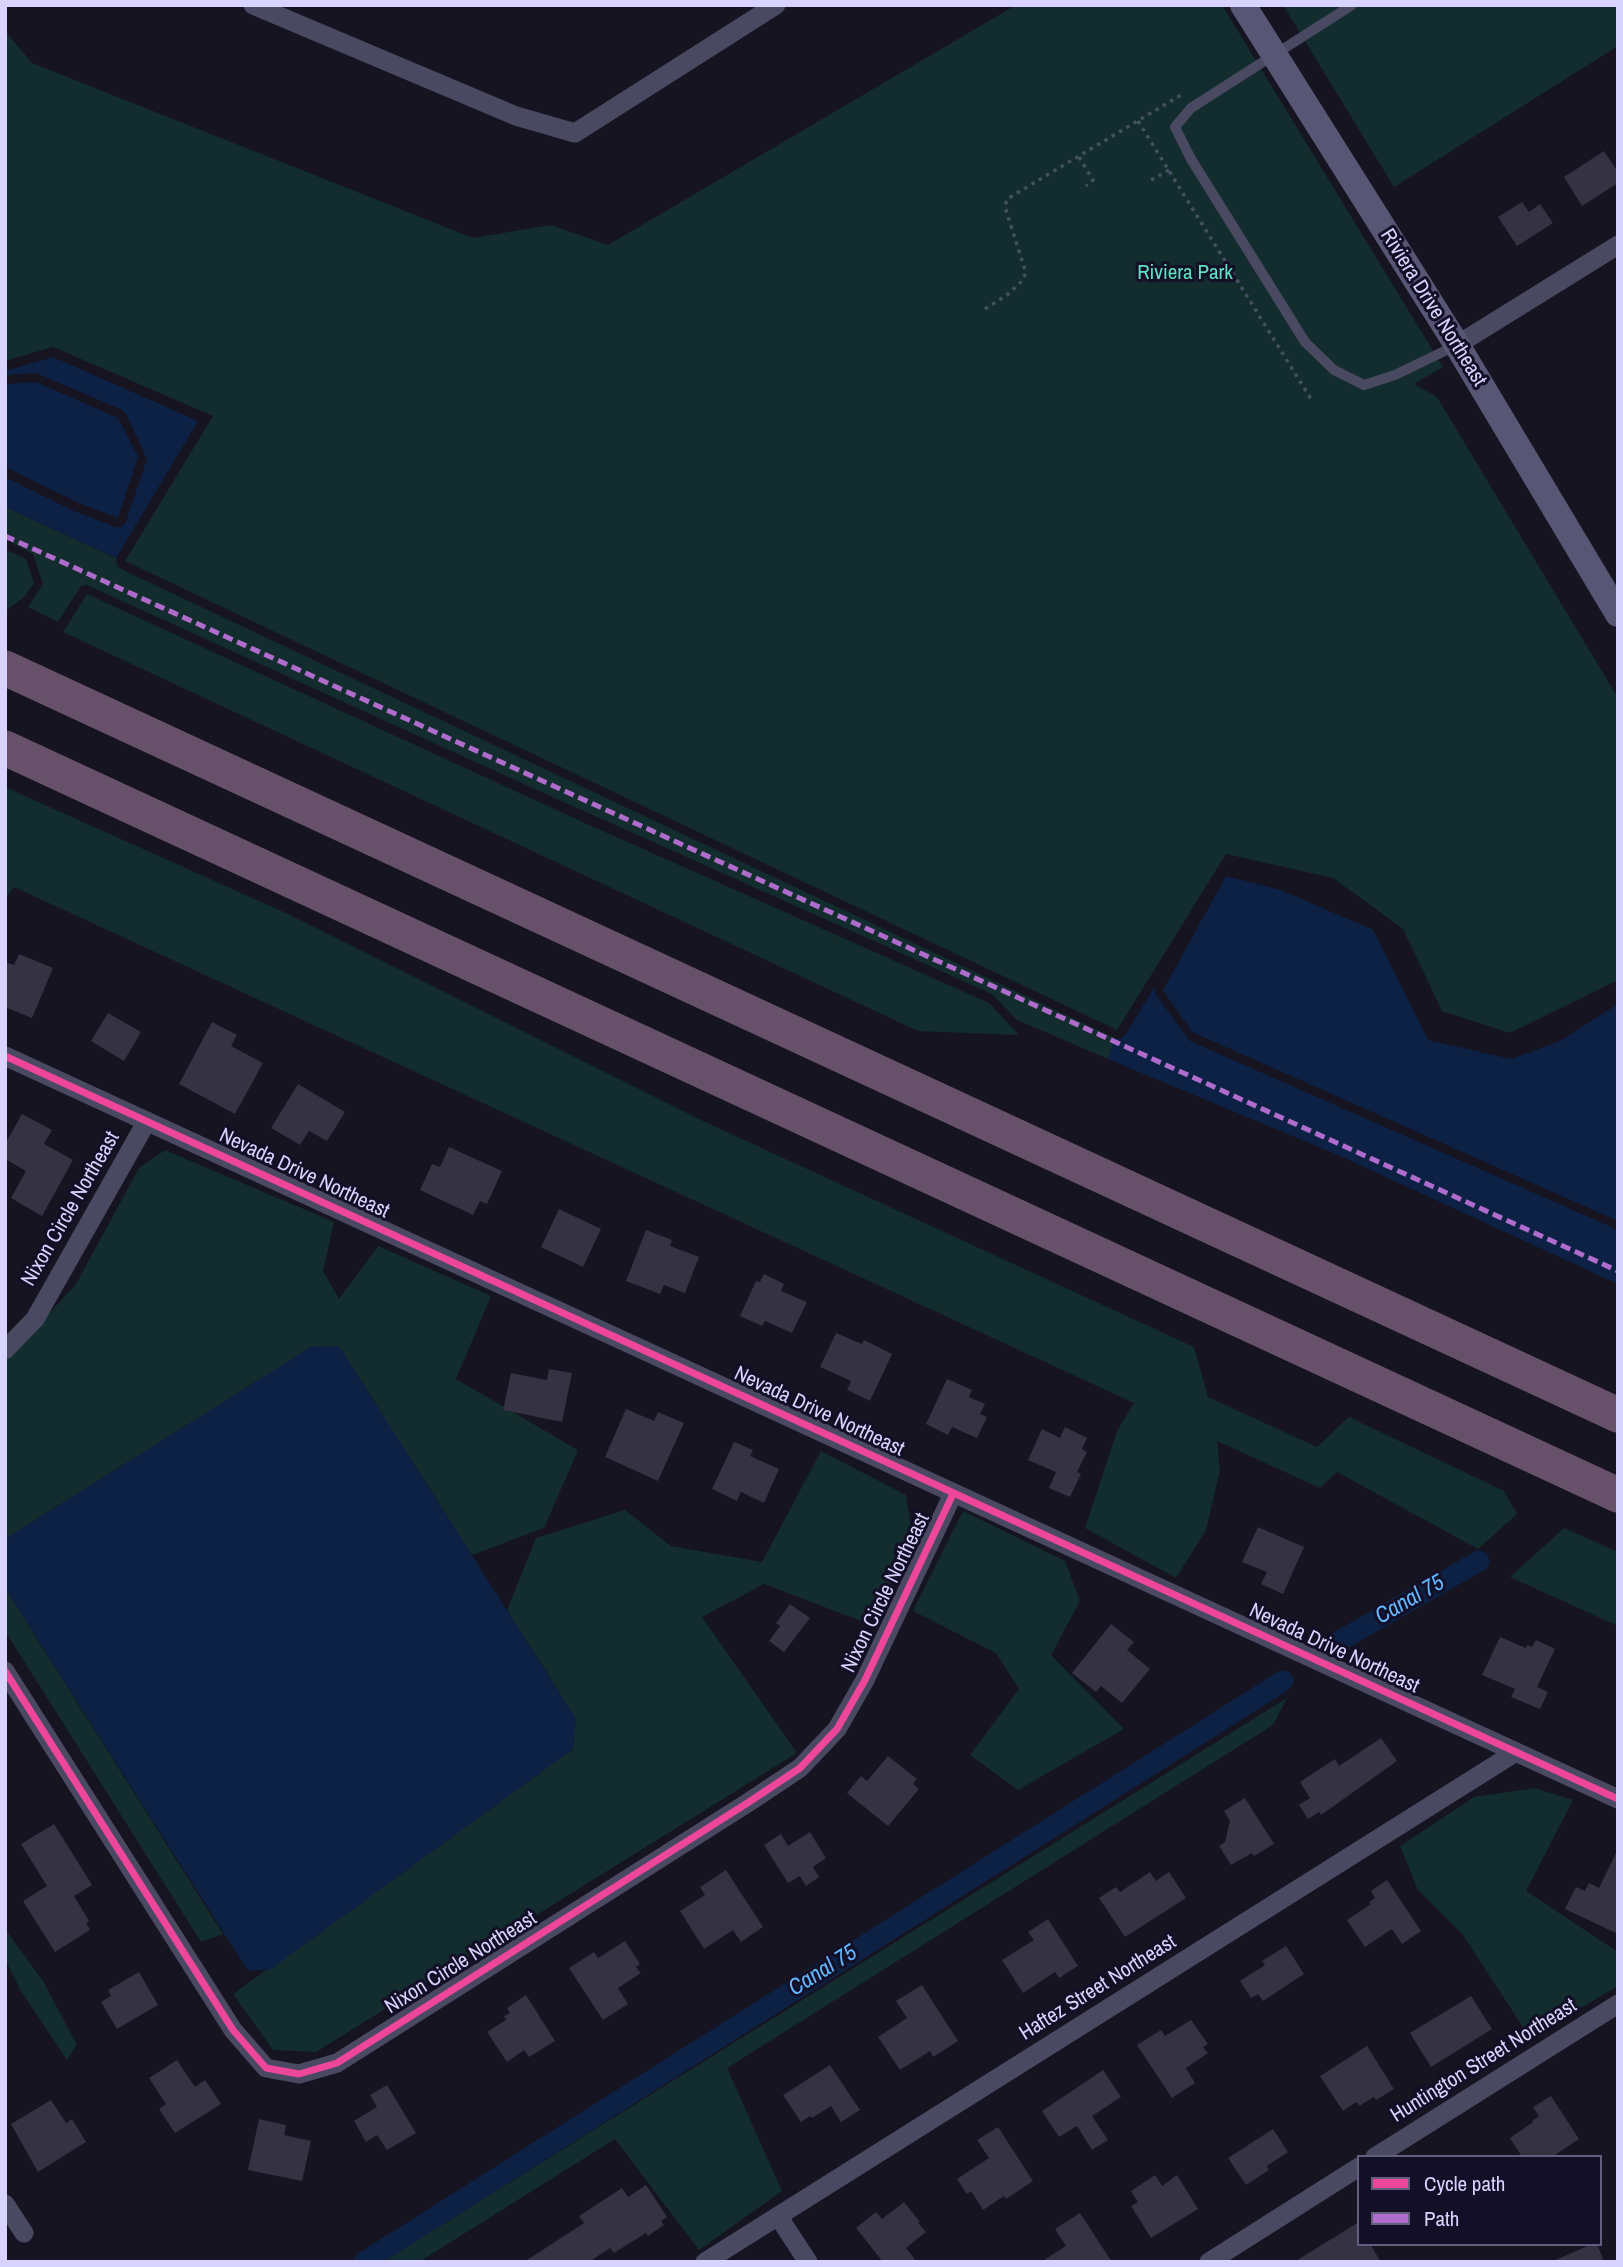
<!DOCTYPE html>
<style>
body{margin:0}
#map{position:relative;width:1623px;height:2267px;overflow:hidden;background:#161421;font-family:"Archivo Narrow",sans-serif}
canvas{display:block}
.frame{position:absolute;inset:0;border:7px solid #d9d4ff;pointer-events:none}
.legend{position:absolute;left:1357px;top:2155px;width:245px;height:91px;box-sizing:border-box;background:#130f26;border:2px solid #625e7d;margin:0;padding:9px 12px;list-style:none;font-size:21px;color:#d9d4ff}
.legend li{display:flex;align-items:center;gap:14px;height:35px}
.legend b{width:35px;border:2px solid #625e7d}
</style>
<div id="map">
<canvas width="1623" height="2267"></canvas>
<div class="frame"></div>
<ul class="legend">
<li><b style="height:9px;background:#ed469a"></b>Cycle path</li>
<li><b style="height:9px;background:#b06ccc"></b>Path</li>
</ul>
</div>
<script>
const ctx = document.querySelector('canvas').getContext('2d');
ctx.lineJoin = 'round';
function fill(path, color) { ctx.fillStyle = color; ctx.fill(path, 'evenodd'); }
const poly = rows => new Path2D(rows.map(r => 'M' + r).join(''));
function strokePath(path, color, width, dash) { ctx.strokeStyle = color; ctx.lineWidth = width; ctx.lineCap = dash ? 'butt' : 'round'; ctx.setLineDash(dash || []); ctx.stroke(path); }
function write(font, color, halo, rows, align = 'center') {
  ctx.font = font + ' "Archivo Narrow",sans-serif'; ctx.lineWidth = 6; ctx.setLineDash([]); ctx.textBaseline = 'middle'; ctx.strokeStyle = halo; ctx.fillStyle = color; for (const [text, x, y, turn = 0] of rows) {
    ctx.save(); ctx.translate(x, y); ctx.rotate((+turn || 0) * Math.PI / 180); ctx.textAlign = isNaN(turn) ? turn : align; if (halo) ctx.strokeText(text, 0, 0); ctx.fillText(text, 0, 0); ctx.restore();
  }
}
const green = poly([
 [1016,5,1222,5,1443,367,1414,384,1437,397,1618,698,1618,980,1510,1033,1442,1011,1403,929,1333,878,1226,854,1117,1030,125,561,213,416,53,347,5,361,5,31,32,63,473,238,551,225,608,245],
 [1283,5,1618,5,1618,46,1394,187],
 [5,507,116,558,117,566,123,570,1115,1038,1108,1059,1017,1020,992,994,517,781,87,585,81,586,58,622,28,607,43,584,33,554,5,539],
 [5,549,26,559,34,583,24,597,5,611],
 [87,594,587,824,989,1003,1019,1035,918,1031,63,632],
 [5,787,288,914,703,1121,1194,1347,1208,1397,1317,1447,1349,1417,1504,1491,1517,1514,1478,1549,1337,1472,1320,1488,1217,1441,1220,1470,1206,1530,1176,1578,1085,1528,1117,1431,1134,1403,14,887,5,899],
 [165,1150,334,1222,323,1271,339,1299,378,1246,491,1296,456,1379,578,1450,544,1528,472,1555,339,1347,312,1347,5,1539,5,1362,76,1284,139,1168],
 [821,1451,906,1495,912,1533,881,1608,861,1621,764,1584,702,1617,797,1753,316,2052,273,2050,233,1994,573,1749,576,1719,507,1610,536,1538,625,1510,671,1546,762,1562],
 [963,1511,1065,1561,1080,1601,1051,1655,1124,1729,1018,1790,970,1755,1019,1689,996,1653,913,1611],
 [1564,1528,1618,1552,1618,1626,1510,1577],
 [5,1588,223,1934,201,1942,5,1631],
 [1287,1698,1273,1725,727,2068,782,2191,699,2250,615,2139,419,2262,382,2262],
 [1535,1788,1573,1800,1526,1891,1618,1952,1618,1986,1530,2038,1463,1935,1418,1890,1400,1846,1474,1797],
 [5,1929,43,1981,77,2045,67,2060,21,1991,5,1959]
]);
const water = poly([
 [53,357,198,421,116,558,5,507,5,477,74,511,115,527,121,527,125,524,147,459,126,414,120,409,36,373,5,375,5,371],
 [36,382,118,418,138,457,118,518,77,502,5,467,5,384],
 [1226,876,1281,890,1373,930,1428,1040,1511,1059,1560,1041,1618,1004,1618,1221,1192,1032,1163,990],
 [1154,988,1156,995,1190,1041,1618,1230,1618,1284,1338,1155,1108,1059,1115,1038,1120,1039,1125,1035],
 [339,1346,576,1719,573,1749,271,1969,248,1971,5,1588,5,1539,311,1347]
]);
const canal = poly([
 [1341,1640,1479,1561],
 [364,2262,1283,1681]
]);
const building = poly([
 [1604,151,1618,172,1618,183,1582,206,1564,177],
 [1522,202,1529,212,1540,204,1553,223,1517,246,1498,217],
 [19,954,53,968,32,1018,5,1007,5,962,14,965],
 [108,1013,141,1032,124,1061,91,1041],
 [212,1022,237,1035,231,1046,263,1063,235,1114,179,1084],
 [298,1084,345,1112,327,1141,309,1131,300,1145,271,1128],
 [22,1114,52,1130,44,1144,73,1160,42,1216,11,1198,26,1171,5,1159,5,1144],
 [449,1147,502,1171,487,1204,480,1201,473,1215,420,1190,432,1164,440,1167],
 [559,1209,601,1229,583,1267,541,1247],
 [646,1230,672,1240,670,1246,699,1257,685,1293,664,1285,660,1294,626,1281],
 [764,1274,784,1284,781,1291,807,1302,792,1333,765,1321,762,1326,740,1316,756,1281,760,1282],
 [836,1333,862,1344,864,1340,892,1354,870,1401,847,1390,851,1381,820,1367],
 [549,1369,572,1373,562,1422,503,1410,511,1373,547,1380],
 [947,1379,972,1390,969,1397,985,1404,980,1414,987,1417,977,1438,952,1427,948,1435,926,1424],
 [626,1409,654,1421,658,1412,684,1423,658,1481,605,1457],
 [1065,1427,1087,1438,1082,1449,1087,1452,1077,1472,1081,1474,1070,1497,1049,1488,1056,1472,1028,1460,1042,1429,1060,1438],
 [734,1442,753,1450,750,1456,779,1469,764,1503,741,1492,737,1501,712,1489],
 [1258,1527,1304,1547,1283,1594,1261,1584,1267,1572,1242,1562],
 [790,1604,810,1618,784,1652,769,1641,780,1626,776,1623],
 [1111,1624,1134,1642,1127,1650,1150,1669,1122,1703,1101,1686,1096,1692,1072,1673],
 [1500,1637,1526,1648,1527,1645,1532,1647,1536,1640,1555,1649,1537,1687,1548,1692,1540,1709,1511,1697,1515,1689,1482,1675],
 [1381,1738,1397,1761,1321,1815,1319,1812,1308,1819,1299,1805,1310,1798,1300,1782,1335,1759,1339,1766],
 [888,1756,917,1779,913,1784,919,1789,888,1826,847,1793,861,1776,867,1781],
 [1245,1798,1274,1844,1254,1856,1252,1853,1231,1865,1219,1846,1225,1842,1230,1821,1224,1811],
 [54,1824,92,1885,74,1896,89,1921,86,1923,90,1930,55,1952,23,1901,47,1886,21,1844],
 [810,1832,826,1858,813,1867,819,1877,806,1886,800,1876,788,1883,764,1845,781,1834,788,1846],
 [1618,1849,1618,1934,1565,1909,1576,1887,1585,1891,1589,1883,1599,1888],
 [726,1870,763,1927,741,1942,733,1930,704,1949,680,1911,705,1895,700,1887],
 [1150,1872,1156,1881,1169,1872,1186,1898,1125,1937,1099,1898,1116,1887,1120,1892],
 [1387,1880,1421,1931,1402,1944,1392,1929,1365,1947,1347,1920,1371,1904,1369,1902,1375,1898,1371,1891],
 [1048,1919,1078,1966,1059,1978,1055,1972,1023,1993,1002,1960,1034,1940,1028,1932],
 [625,1941,640,1964,636,1967,641,1973,618,1988,628,2004,603,2020,569,1968,594,1952,598,1958],
 [1286,1946,1304,1974,1263,2001,1258,1994,1251,1998,1240,1981,1265,1965,1262,1961],
 [139,1972,158,2005,117,2029,101,2002,111,1996,108,1990],
 [922,1985,958,2041,933,2057,930,2051,900,2070,878,2037,907,2018,896,2001],
 [526,1995,555,2041,529,2057,524,2050,507,2062,487,2032,506,2020,504,2016,510,2013,507,2008],
 [1471,1996,1492,2029,1431,2067,1410,2033],
 [1191,2020,1208,2044,1203,2047,1208,2053,1186,2068,1195,2083,1172,2098,1137,2045,1161,2030,1165,2036],
 [1367,2046,1394,2089,1376,2100,1374,2097,1359,2106,1356,2102,1343,2111,1320,2076],
 [177,2060,195,2087,205,2080,221,2104,175,2133,159,2109,166,2104,149,2078],
 [830,2065,860,2110,841,2122,831,2106,812,2118,810,2116,801,2122,783,2095],
 [1103,2070,1121,2097,1092,2116,1108,2140,1092,2150,1077,2126,1059,2137,1042,2111],
 [387,2085,416,2133,387,2150,377,2135,366,2142,354,2121,377,2107,370,2095],
 [1551,2096,1579,2139,1552,2157,1522,2157,1510,2138,1533,2122,1532,2121,1539,2116,1533,2107],
 [51,2100,66,2123,72,2119,86,2142,38,2172,11,2124],
 [259,2119,286,2125,284,2135,311,2141,302,2181,248,2170],
 [998,2127,1033,2181,1006,2199,1004,2196,983,2210,971,2191,967,2194,957,2179,989,2158,977,2140],
 [1273,2129,1288,2152,1267,2166,1269,2170,1246,2185,1228,2158],
 [1155,2175,1162,2186,1177,2175,1198,2209,1151,2238,1131,2206,1138,2202,1131,2191],
 [646,2185,667,2217,661,2221,664,2225,648,2236,646,2233,614,2253,610,2248,589,2262,524,2262,584,2223,579,2216,622,2188,628,2197],
 [904,2202,920,2222,918,2223,926,2232,906,2248,917,2262,883,2262,856,2228,876,2212,882,2219],
 [1080,2213,1112,2262,1041,2262,1066,2246,1055,2229],
 [1359,2222,1359,2244,1370,2244,1381,2262,1294,2262],
 [1592,2244,1597,2244,1604,2262,1551,2262]
]);
const path = poly([
 [1138,121,1311,399],
 [1079,157,1093,180,1086,186],
 [1151,180,1169,170],
 [985,309,1007,295,1021,282,1026,273,1005,207,1007,199,1181,95]
]);
const lane = poly([
 [1352,5,1191,108,1175,127,1191,159,1305,342,1334,370,1364,385,1395,375,1457,345]
]);
const street = poly([
 [253,5,516,116,575,133,776,5],
 [1457,345,1618,245],
 [5,1056,1618,1799],
 [5,1350,35,1319,147,1121],
 [5,1671,233,2030,266,2068,299,2074,337,2063,749,1802,800,1768,837,1729,865,1680,953,1494],
 [1375,2157,1618,2004],
 [5,2204,24,2233],
 [778,2216,808,2262],
 [705,2262,1516,1752],
 [1209,2262,1359,2167]
]);
const secondary = poly([
 [1243,5,1457,345,1618,614]
]);
const highway = poly([
 [5,668,1618,1415],
 [5,748,1618,1495]
]);
const quiet = poly([
 [5,536,1618,1271]
]);
const cycleway = poly([
 [5,1056,1618,1799],
 [5,1671,233,2030,266,2068,299,2074,337,2063,749,1802,800,1768,837,1729,865,1680,953,1494]
]);
const parkNames = [
 ["Riviera Park",1185,273]
];
const streetNames = [
 ["Riviera Drive Northeast",1433,308,58],
 ["Nevada Drive Northeast",304,1174,25],
 ["Nixon Circle Northeast",71,1209,-60],
 ["Nevada Drive Northeast",819,1412,25],
 ["Nixon Circle Northeast",886,1593,-64],
 ["Nevada Drive Northeast",1334,1649,25],
 ["Nixon Circle Northeast",461,1963,-32],
 ["Haftez Street Northeast",1098,1988,-32],
 ["Huntington Street Northeast",1484,2061,-32]
];
const waterNames = [
 ["Canal 75",1410,1600,-30],
 ["Canal 75",823,1971,-32]
];
fill(green, '#132c2d');
fill(water, '#0d2144');
strokePath(canal, '#0d2144', 21);
fill(building, '#343243');
strokePath(path, '#44505f', 3.5, [3.5, 5]);
strokePath(lane, '#4a4962', 10);
strokePath(street, '#4a4962', 19);
strokePath(secondary, '#575674', 26);
strokePath(highway, '#67516a', 35);
strokePath(quiet, '#b06ccc', 5, [10, 5]);
strokePath(cycleway, '#ed469a', 7);
write('21px', '#5fe0c0', '#130f26', parkNames);
write('21px', '#d9d4ff', '#130f26', streetNames);
write('italic 23px', '#62b6ff', '#130f26', waterNames);
</script>
